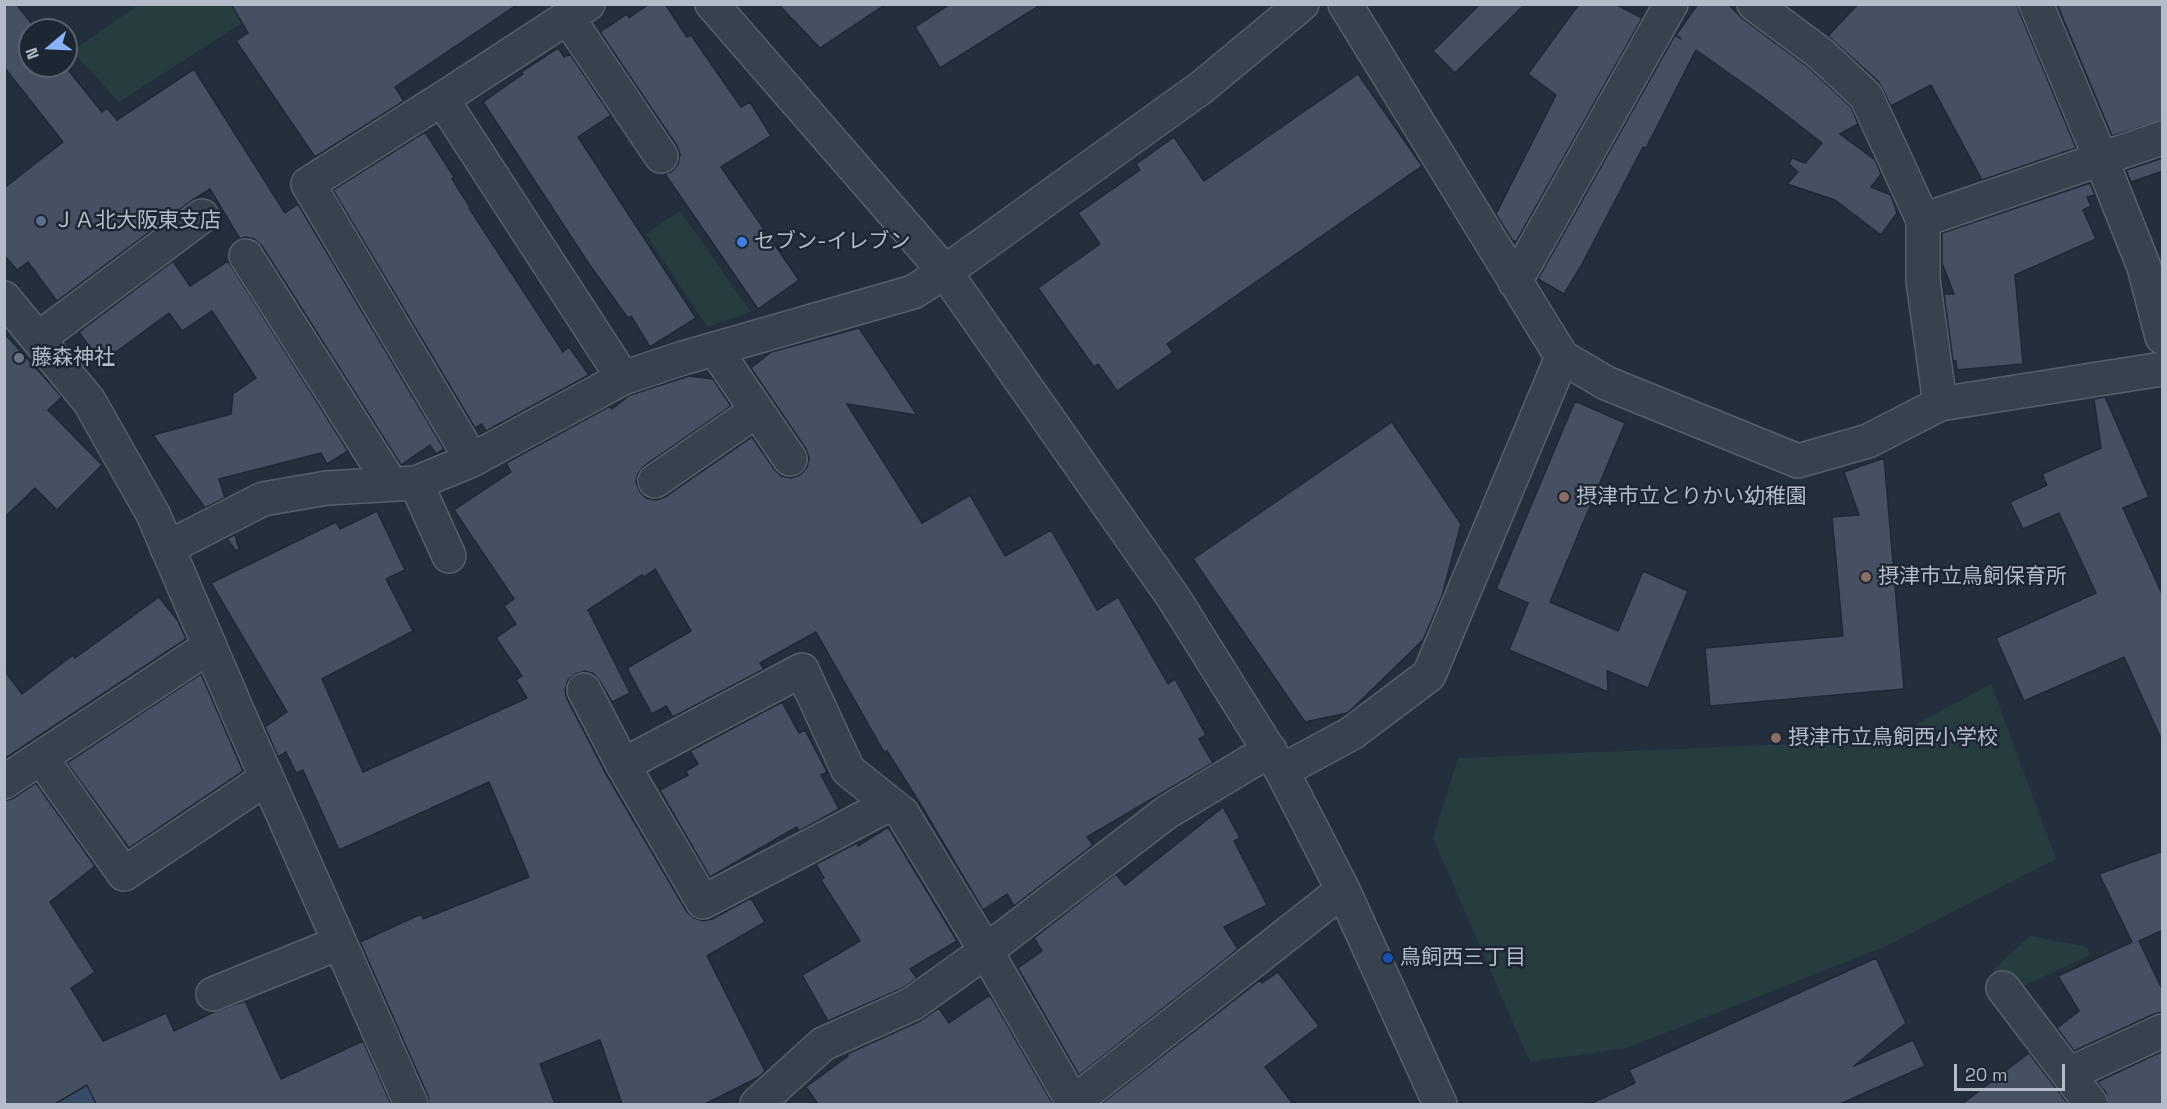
<!DOCTYPE html>
<meta charset="utf-8">
<style>
body{margin:0}
#map{position:relative;width:2167px;height:1109px;overflow:hidden;background:#242f3e;font-family:"Space Grotesk",sans-serif}
canvas{display:block}
.frame{position:absolute;inset:0;border:6px solid #b4bcc9;pointer-events:none}
.north{position:absolute;left:18px;top:18px;width:60px;height:60px;box-sizing:border-box;background:#1d2633;border:2px solid #59626f;border-radius:50%;rotate:251deg;font-size:16px;font-weight:700;line-height:24px;text-align:center;color:#b4bcc9}
.north::after{content:'';display:block;margin:auto;width:21px;height:27px;background:#8ab4f8;clip-path:polygon(50% 0,100% 100%,50% 72%,0 100%)}
.scale{position:absolute;left:1954px;top:1064px;width:111px;height:27px;box-sizing:border-box;border:3px solid #b4bcc9;border-top:0;padding-left:8px;font-size:18px;line-height:21px;white-space:nowrap;color:#b4bcc9;-webkit-text-stroke:4px #1d2633;paint-order:stroke}
</style>
<div id="map">
<canvas width="2167" height="1109"></canvas>
<div class="frame"></div>
<div class="north">N</div>
<div class="scale">20 m</div>
</div>
<script>
const ctx = document.querySelector('canvas').getContext('2d');
ctx.lineJoin = 'round';
function fill(path, color) { ctx.fillStyle = color; ctx.fill(path, 'evenodd'); }
const poly = rows => new Path2D(rows.map(r => 'M' + r).join(''));
function strokePath(path, color, width, dash) { ctx.strokeStyle = color; ctx.lineWidth = width; ctx.lineCap = dash ? 'butt' : 'round'; ctx.setLineDash(dash || []); ctx.stroke(path); }
function write(font, color, halo, rows, align = 'center') {
  ctx.font = font + ' "Space Grotesk","Noto Sans JP",sans-serif'; ctx.lineWidth = 5; ctx.setLineDash([]); ctx.textBaseline = 'middle'; ctx.strokeStyle = halo; ctx.fillStyle = color; for (const [text, x, y, turn = 0] of rows) {
    ctx.save(); ctx.translate(x, y); ctx.rotate((+turn || 0) * Math.PI / 180); ctx.textAlign = isNaN(turn) ? turn : align; if (halo) ctx.strokeText(text, 0, 0); ctx.fillText(text, 0, 0); ctx.restore();
  }
}
const green = poly([
 [138,5,231,5,242,23,119,102,72,51],
 [680,211,751,312,707,327,646,234],
 [1991,684,2056,859,1884,947,1627,1048,1530,1062,1433,838,1458,758,1887,740],
 [2030,936,2087,947,2090,955,2007,994,1993,970]
]);
const river = poly([
 [21,1015,44,1046,73,1104]
]);
const building = poly([
 [4,4,16,4,37,30,30,30,30,66,65,66,102,112,107,108,117,120,194,69,285,213,298,204,444,449,436,454,430,445,401,465,262,246,254,239,246,237,240,239,210,189,191,201,57,301,28,262,17,270,4,255,4,188,63,142,4,67,4,4],
 [231,4,518,4,395,87,404,101,315,157,236,41,248,33,231,4],
 [649,4,665,4,687,37,691,35,741,107,750,102,771,136,721,167,799,280,758,309,665,174,672,171,678,164,680,154,677,146,600,32,627,14,629,18,649,4],
 [778,4,886,4,820,48,778,4],
 [950,4,1042,4,940,68,915,27,950,4],
 [1480,4,1525,4,1455,73,1433,51,1480,4],
 [1579,4,1615,4,1642,18,1516,242,1512,240,1496,214,1556,95,1528,74,1579,4],
 [1698,4,1728,4,1743,19,1809,68,1851,107,1858,124,1840,134,1875,160,1881,174,1871,187,1891,195,1897,213,1881,235,1835,200,1787,184,1798,172,1789,164,1792,158,1805,163,1822,143,1764,98,1696,50,1646,148,1643,147,1581,266,1564,294,1538,279,1675,35,1681,39,1676,35,1698,4],
 [1858,4,2018,4,2019,11,2076,148,1982,180,1931,85,1891,106,1879,82,1828,36,1858,4],
 [2057,4,2163,4,2163,120,2112,136,2057,4],
 [558,48,564,57,570,54,611,115,578,137,696,318,650,347,631,316,628,318,589,264,483,102,523,74,521,72,558,48],
 [1358,74,1422,166,1167,344,1173,352,1117,391,1098,364,1094,367,1038,288,1100,244,1078,213,1140,170,1136,164,1174,137,1204,181,1358,74],
 [425,132,454,177,452,179,470,207,469,208,563,352,569,347,589,375,486,431,482,424,475,428,333,190,425,132],
 [2163,158,2163,171,2131,182,2126,170,2163,158],
 [2090,183,2095,195,2087,197,2091,206,2083,210,2096,239,2015,275,2023,364,1957,370,1956,361,1953,361,1944,294,1954,294,1942,263,1942,233,2090,183],
 [173,261,190,286,228,261,348,451,327,464,321,453,219,479,225,498,205,508,153,435,231,414,233,394,256,378,212,311,182,331,169,313,101,363,79,332,173,261],
 [859,328,917,415,847,404,922,523,970,495,1005,556,1051,530,1097,610,1118,597,1168,684,1175,679,1206,735,1199,739,1213,763,1087,837,1093,845,1014,906,1007,894,983,910,921,805,887,751,884,752,816,632,760,663,764,669,673,717,666,706,652,714,627,668,691,631,655,569,644,577,642,575,588,610,630,693,612,702,600,681,594,674,585,671,575,674,568,680,565,690,567,699,606,774,687,912,694,918,703,921,712,919,751,898,765,922,707,956,765,1071,759,1077,705,1104,622,1104,600,1040,540,1064,555,1104,429,1104,428,1096,360,942,421,914,423,919,529,877,489,782,339,850,303,770,296,773,286,752,278,757,265,727,287,712,211,583,336,522,340,529,377,511,405,570,386,579,413,631,322,679,363,772,527,698,516,680,522,676,496,638,516,624,504,606,514,599,454,510,511,472,506,463,610,406,612,409,630,395,689,376,713,379,731,406,644,466,638,474,636,482,640,492,646,498,656,500,665,497,752,437,775,470,781,476,791,478,800,475,807,467,809,458,806,449,751,368,771,352,859,328],
 [4,333,62,397,48,410,102,465,57,510,35,488,4,518,4,333],
 [2105,397,2149,497,2123,508,2163,596,2163,743,2124,657,2024,701,1996,638,2096,593,2059,513,2023,529,2010,502,2047,485,2042,474,2101,448,2094,399,2105,397],
 [1575,401,1625,423,1550,602,1618,631,1643,571,1688,591,1648,688,1607,671,1608,692,1509,650,1528,603,1496,589,1575,401],
 [1392,422,1461,524,1442,596,1423,640,1351,710,1347,713,1305,722,1193,559,1392,422],
 [1884,458,1904,689,1710,706,1705,648,1843,636,1832,517,1859,515,1844,472,1884,458],
 [235,534,239,549,236,551,227,539,235,534],
 [159,597,178,621,186,639,4,759,4,670,22,694,73,655,75,658,159,597],
 [201,674,243,771,129,848,67,763,201,674],
 [782,702,799,733,805,730,827,772,821,775,839,809,799,831,797,827,710,877,660,790,688,775,686,771,698,764,690,751,782,702],
 [36,783,95,866,50,902,95,972,71,988,103,1041,166,1013,174,1031,214,1012,245,1001,281,1079,363,1041,391,1104,96,1104,87,1085,55,1104,4,1104,4,801,14,798,36,783],
 [1223,807,1240,838,1234,841,1267,905,1224,927,1238,949,1079,1075,1018,968,1042,951,1034,938,1116,874,1125,885,1223,807],
 [888,827,957,941,910,969,917,978,903,988,828,1021,802,975,860,941,821,880,824,878,816,864,857,843,858,846,888,827],
 [2163,851,2163,930,2139,941,2163,991,2163,1012,2154,1014,2074,1051,2057,1028,2079,1011,2058,976,2132,942,2099,874,2163,851],
 [1876,958,1906,1023,1854,1066,1913,1040,1925,1066,1840,1104,1590,1104,1635,1083,1629,1070,1876,958],
 [1278,972,1319,1026,1265,1067,1293,1104,1101,1104,1260,980,1262,983,1278,972],
 [990,995,1053,1104,818,1104,806,1087,848,1056,847,1054,920,1021,939,1008,949,1023,990,995],
 [2163,1051,2163,1104,2109,1104,2106,1093,2097,1082,2163,1051],
 [2029,1053,2068,1104,1962,1104,2029,1053]
]);
const minor = poly([
 [712,4,945,272,1173,597,1282,771,1343,890,1440,1104],
 [1345,4,1562,357],
 [1754,4,1821,54,1866,96,1923,220,2101,159,2144,267,2162,337],
 [2036,4,2101,159,2162,138],
 [568,18,661,156],
 [442,99,588,4],
 [1923,220,1923,280,1940,404],
 [246,256,391,484],
 [1515,282,1671,4],
 [4,298,89,401,153,514,240,717,411,1104],
 [38,339,202,216],
 [715,349,790,459],
 [472,460,308,184,442,99,623,378],
 [655,481,756,411],
 [416,483,449,556],
 [167,548,263,499,327,488,416,483,472,460,623,378,683,358,913,292,945,272,1202,87,1302,4],
 [584,690,623,765,703,902,890,804],
 [41,758,124,874,267,778],
 [623,765,802,670,848,770,902,813,986,951,1074,1104],
 [1282,771,1352,733,1429,675,1562,357,1606,383,1798,461,1868,441,1940,404,2162,369],
 [4,782,210,646],
 [2003,988,2091,1104],
 [213,994,339,943],
 [2069,1074,2162,1031],
 [1073,1103,1343,890],
 [757,1104,823,1044,912,1004,986,951,1167,812,1270,750]
]);
const markers = [
 [41,221,6,"#5c6f8a"],
 [742,242,6,"#3f7fe0"],
 [19,358,6,"#6b7280"],
 [1564,497,6,"#8d6e63"],
 [1866,577,6,"#8d6e63"],
 [1776,738,6,"#8d6e63"],
 [1388,958,6,"#1a4fb4"]
];
const poiNames = [
 ["ＪＡ北大阪東支店",53,221],
 ["セブン-イレブン",754,242],
 ["藤森神社",31,358],
 ["摂津市立とりかい幼稚園",1576,497],
 ["摂津市立鳥飼保育所",1878,577],
 ["摂津市立鳥飼西小学校",1788,738],
 ["鳥飼西三丁目",1400,958]
];
fill(green, '#263c3f');
strokePath(river, '#394c67', 68);
fill(building, '#455162');
strokePath(building, '#1f2835', 1.5);
strokePath(minor, '#565f6c', 36);
strokePath(minor, '#38414e', 33);
for (const [x, y, r, color] of markers) { const dot = new Path2D(); dot.arc(x, y, r, 0, 2 * Math.PI); ctx.fillStyle = color; ctx.fill(dot); strokePath(dot, '#1d2633', 2); }
write('21px', '#b4bcc9', '#1d2633', poiNames, 'left');
</script>
